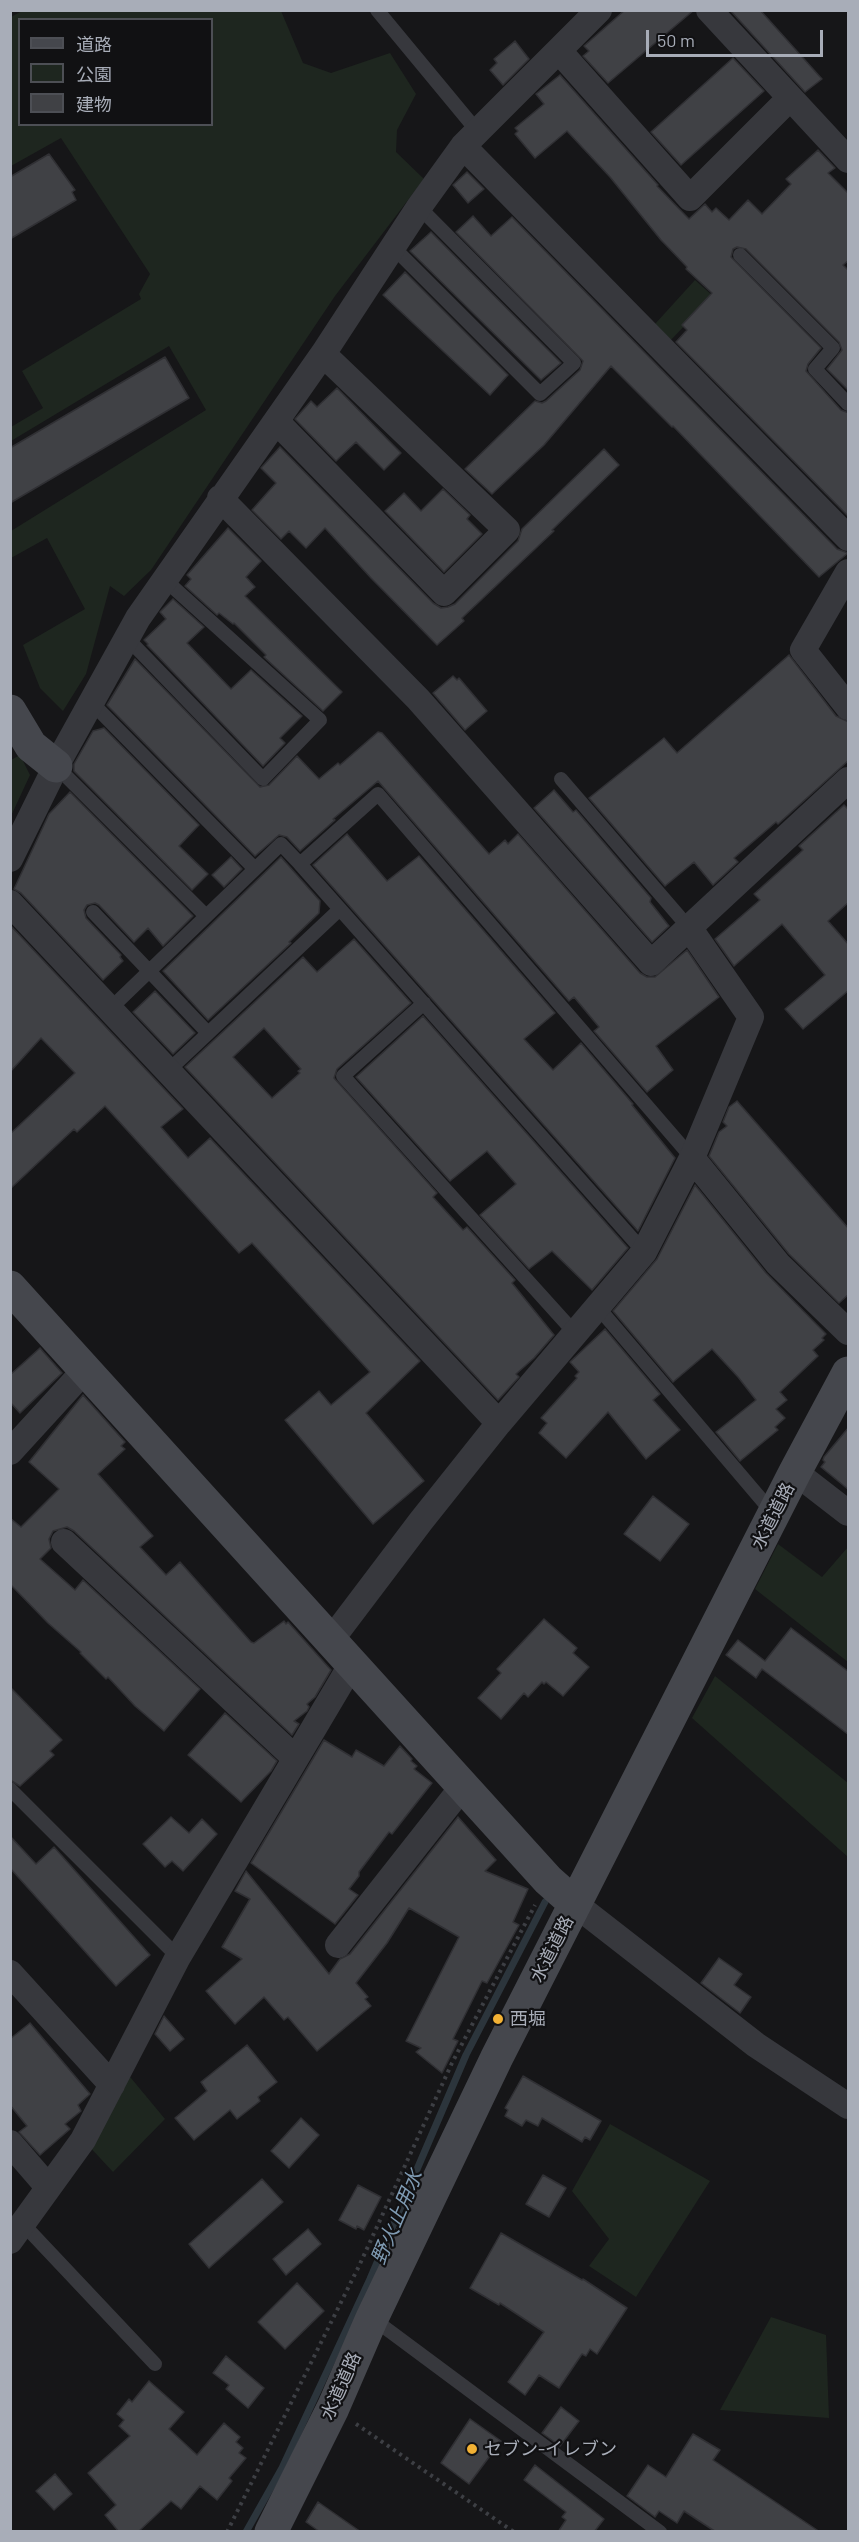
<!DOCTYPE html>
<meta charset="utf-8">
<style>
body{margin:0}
#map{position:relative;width:859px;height:2542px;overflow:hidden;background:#161618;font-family:Barlow,"Noto Sans JP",sans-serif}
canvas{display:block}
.frame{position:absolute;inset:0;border:12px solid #a8adb8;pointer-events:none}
.legend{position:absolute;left:18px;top:18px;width:195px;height:108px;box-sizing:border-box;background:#111113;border:2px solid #4d4f55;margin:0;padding:8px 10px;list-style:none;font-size:18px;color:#a8adb8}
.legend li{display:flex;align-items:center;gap:12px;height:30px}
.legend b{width:30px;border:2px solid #4d4f55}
.scale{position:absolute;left:646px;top:30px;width:177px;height:27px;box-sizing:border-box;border:3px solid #a8adb8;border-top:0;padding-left:8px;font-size:18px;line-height:21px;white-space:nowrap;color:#a8adb8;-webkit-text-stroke:4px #111113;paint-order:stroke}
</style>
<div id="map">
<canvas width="859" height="2542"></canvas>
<div class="frame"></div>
<ul class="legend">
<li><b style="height:8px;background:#45474d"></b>道路</li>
<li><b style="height:16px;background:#1e261f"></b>公園</li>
<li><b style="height:16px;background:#404145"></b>建物</li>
</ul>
<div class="scale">50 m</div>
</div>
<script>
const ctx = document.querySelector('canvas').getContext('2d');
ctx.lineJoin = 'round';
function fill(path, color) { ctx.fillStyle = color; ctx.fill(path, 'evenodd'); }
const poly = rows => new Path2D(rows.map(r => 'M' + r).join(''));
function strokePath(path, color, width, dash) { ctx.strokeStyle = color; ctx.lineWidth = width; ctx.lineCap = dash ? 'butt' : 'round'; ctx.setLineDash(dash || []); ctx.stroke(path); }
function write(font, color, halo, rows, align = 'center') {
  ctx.font = font + ' Barlow,"Noto Sans JP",sans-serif'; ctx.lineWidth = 4.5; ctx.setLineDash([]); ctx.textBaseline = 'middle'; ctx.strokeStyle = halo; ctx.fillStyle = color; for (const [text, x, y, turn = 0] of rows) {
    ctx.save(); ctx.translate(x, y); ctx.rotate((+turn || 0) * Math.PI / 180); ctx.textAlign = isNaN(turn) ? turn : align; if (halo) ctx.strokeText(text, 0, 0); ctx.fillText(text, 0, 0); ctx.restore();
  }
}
const green = poly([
 [22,11,281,11,303,63,331,73,390,53,416,94,397,130,396,152,424,179,335,296,151,570,124,596,110,586,86,674,63,711,40,688,23,645,85,609,47,538,11,558,11,531,206,410,169,346,11,441,11,427,43,408,22,371,141,299,139,294,150,274,61,138,11,166,11,17],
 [20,20,212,20,212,124,20,124],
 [695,280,713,296,669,342,655,324],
 [20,755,30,775,11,816,11,760],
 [778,1544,822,1577,848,1547,848,1662,755,1589],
 [715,1676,848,1783,848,1857,692,1718],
 [126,2072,165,2119,113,2172,87,2144],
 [610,2124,710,2181,636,2297,589,2266,609,2239,572,2191],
 [771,2317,826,2335,829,2418,720,2410]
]);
const stream = poly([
 [246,2532,282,2468,370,2279,466,2055,545,1902]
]);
const building = poly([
 [625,10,694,10,608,83,583,56,589,51,584,46,625,10],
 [730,10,760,10,822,79,805,92,730,10],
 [515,41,529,59,503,85,490,70,497,63,494,59,515,41],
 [733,58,764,91,681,165,651,132,733,58],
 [560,75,658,185,657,186,689,219,705,204,712,212,716,208,729,220,748,200,762,214,791,184,786,179,818,150,835,168,828,173,849,194,849,260,843,265,849,271,849,391,827,369,842,350,839,342,746,249,737,247,733,249,731,257,821,348,808,364,806,371,841,410,849,413,849,517,676,342,687,330,682,325,712,293,686,269,687,267,661,240,610,177,567,131,535,158,515,134,518,131,515,128,544,104,536,94,560,75],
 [49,154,75,190,72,192,76,200,10,239,10,177,49,154],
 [467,172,484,189,468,203,453,185,467,172],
 [473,216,491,236,512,217,837,549,848,553,819,577,673,426,672,427,611,366,544,445,492,494,465,469,535,401,542,403,546,401,580,370,583,361,456,232,473,216],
 [431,232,561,363,541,380,410,251,431,232],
 [405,272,508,375,490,395,383,295,405,272],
 [165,357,189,398,10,503,10,448,165,357],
 [337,388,401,453,384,470,356,442,336,461,295,419,311,401,317,407,337,388],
 [280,447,433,603,441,608,448,607,455,604,518,541,522,529,604,449,619,465,552,530,554,531,462,618,464,621,437,645,371,578,325,528,306,548,289,531,281,539,252,510,276,483,261,468,280,447],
 [443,489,470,515,467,519,482,534,444,572,385,511,404,493,421,511,443,489],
 [228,528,261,561,246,577,255,587,245,596,342,692,323,711,264,657,266,655,234,623,233,624,219,613,217,615,185,586,191,579,187,575,228,528],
 [173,599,204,627,187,643,231,689,251,670,302,716,280,738,285,743,263,766,147,645,148,644,144,640,166,619,160,612,173,599],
 [789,655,836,716,849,722,849,760,778,824,776,822,734,858,738,862,713,885,694,862,665,886,589,798,664,738,677,753,789,655],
 [135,659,260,787,269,785,297,756,319,779,338,763,340,765,378,732,382,733,489,854,505,840,508,844,518,834,640,973,647,977,655,977,687,950,719,997,656,1046,673,1070,647,1092,594,1031,599,1027,574,997,569,1001,378,781,333,819,335,820,300,851,287,837,279,835,255,856,107,705,135,659],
 [453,676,457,680,459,678,487,711,465,730,433,693,453,676],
 [104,728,199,825,179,846,208,874,192,890,74,771,74,764,93,731,104,728],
 [554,790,573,812,576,810,651,898,650,902,669,926,652,942,534,808,554,790],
 [70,792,193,916,163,946,148,928,134,942,99,905,95,903,87,905,84,910,86,918,121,955,120,957,123,961,103,980,21,893,14,889,49,814,70,792],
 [844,805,849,810,849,902,828,921,849,945,849,990,803,1029,785,1009,825,975,782,924,734,966,715,939,760,900,754,894,803,850,799,846,844,805],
 [347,834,387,881,419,856,555,1013,524,1039,553,1070,581,1043,633,1104,632,1105,675,1158,638,1231,313,865,347,834],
 [231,857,242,869,224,887,212,875,231,857],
 [281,857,320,901,319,913,289,942,291,943,208,1020,163,971,281,857],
 [10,925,183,1109,161,1127,188,1158,210,1138,420,1361,366,1413,424,1481,373,1524,285,1420,319,1391,331,1405,370,1372,252,1243,239,1253,105,1106,77,1132,74,1129,10,1189,10,1134,75,1073,41,1038,10,1072,10,925],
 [354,939,411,1003,337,1069,334,1078,437,1193,433,1197,463,1230,467,1227,515,1280,512,1283,554,1335,534,1358,516,1374,519,1377,498,1400,185,1067,303,957,317,972,354,939],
 [264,1028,301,1069,298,1071,300,1073,272,1098,233,1057,264,1028],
 [155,991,195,1033,173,1054,133,1012,155,991],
 [423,1016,628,1248,592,1290,552,1251,529,1269,480,1215,516,1184,487,1151,450,1181,356,1077,423,1016],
 [737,1101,849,1229,849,1294,839,1303,789,1254,709,1156,719,1132,727,1126,723,1122,729,1107,737,1101],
 [695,1185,766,1273,826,1334,822,1338,824,1340,813,1350,818,1356,780,1392,787,1400,776,1409,785,1418,775,1427,778,1430,740,1461,716,1432,756,1400,738,1377,712,1349,673,1382,613,1311,657,1259,695,1185],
 [605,1329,660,1394,653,1400,680,1430,646,1459,608,1412,566,1458,539,1433,547,1423,541,1418,577,1378,575,1376,579,1372,570,1362,605,1329],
 [40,1348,62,1373,20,1413,10,1402,10,1375,40,1348],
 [83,1395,125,1442,121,1446,125,1449,98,1474,153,1536,140,1547,166,1575,180,1562,251,1642,254,1643,284,1621,286,1624,288,1622,331,1670,315,1697,307,1704,309,1707,307,1711,294,1721,299,1724,292,1735,74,1531,67,1527,53,1531,49,1539,51,1548,40,1559,75,1590,83,1580,200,1689,164,1731,135,1706,108,1677,106,1679,80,1653,81,1652,48,1623,10,1584,10,1518,21,1527,59,1489,29,1462,83,1395],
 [849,1427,849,1490,821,1467,825,1462,823,1460,824,1457,849,1427],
 [653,1496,689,1524,660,1561,624,1534,653,1496],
 [544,1619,577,1648,573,1653,589,1667,563,1696,546,1682,544,1684,542,1682,528,1697,524,1693,501,1719,478,1698,501,1673,497,1669,544,1619],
 [791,1628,849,1672,849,1735,762,1669,756,1678,726,1655,738,1640,765,1661,791,1628],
 [10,1687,62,1740,50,1751,54,1755,20,1786,10,1780,10,1687],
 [225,1713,277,1761,271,1771,241,1802,188,1755,225,1713],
 [324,1740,352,1757,356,1750,384,1766,400,1746,412,1759,411,1761,417,1766,414,1769,432,1783,392,1834,389,1832,359,1872,359,1876,349,1889,358,1895,335,1924,251,1863,324,1740],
 [171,1817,189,1833,202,1819,217,1834,183,1871,172,1861,165,1867,143,1844,171,1817],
 [458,1817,496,1860,485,1871,528,1889,513,1922,519,1925,487,1983,482,1981,453,2039,458,2041,442,2073,416,2052,421,2048,406,2041,459,1937,409,1908,387,1943,356,1983,368,1997,365,1999,371,2006,317,2051,288,2017,284,2020,264,1997,235,2024,206,1991,242,1959,222,1947,250,1899,235,1891,246,1871,329,1974,340,1959,350,1954,458,1817],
 [10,1836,36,1864,54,1847,150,1955,116,1986,10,1868,10,1836],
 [719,1958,742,1974,734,1985,751,1997,740,2013,701,1983,719,1958],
 [164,2016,184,2039,170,2051,155,2034,164,2016],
 [30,2023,90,2094,78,2105,81,2111,65,2124,70,2129,40,2155,19,2132,27,2126,10,2105,10,2039,30,2023],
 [247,2045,277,2082,258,2097,260,2101,237,2119,230,2110,194,2140,175,2118,207,2091,201,2082,247,2045],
 [523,2076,601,2121,590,2140,585,2137,582,2142,542,2118,538,2126,526,2120,522,2126,505,2116,508,2110,505,2108,523,2076],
 [301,2118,319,2135,289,2168,271,2151,301,2118],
 [543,2175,566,2188,549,2217,526,2204,543,2175],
 [262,2179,283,2202,209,2268,189,2244,262,2179],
 [358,2185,381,2197,364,2230,357,2226,356,2229,339,2220,358,2185],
 [308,2229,321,2244,286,2275,273,2259,308,2229],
 [501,2233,582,2280,583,2279,627,2308,597,2354,590,2349,586,2356,582,2354,559,2388,539,2375,525,2395,508,2382,544,2332,500,2303,499,2305,470,2288,501,2233],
 [297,2283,324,2311,285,2349,258,2322,297,2283],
 [226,2356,264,2388,248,2408,226,2389,229,2385,213,2373,226,2356],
 [149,2381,184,2412,169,2429,197,2455,224,2423,240,2437,236,2442,243,2448,239,2453,246,2458,229,2478,232,2481,217,2500,200,2486,181,2509,171,2501,138,2532,119,2532,105,2515,116,2505,88,2473,130,2436,119,2426,124,2420,117,2414,129,2399,132,2402,149,2381],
 [561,2407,579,2421,560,2446,542,2433,561,2407],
 [470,2419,501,2441,469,2484,441,2463,470,2419],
 [693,2434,720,2450,713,2460,820,2532,716,2532,684,2511,677,2523,659,2511,655,2517,627,2496,648,2465,666,2477,693,2434],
 [535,2465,604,2519,594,2532,558,2532,566,2520,562,2517,566,2512,524,2480,535,2465],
 [55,2474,72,2494,54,2510,36,2491,55,2474],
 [318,2502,361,2532,320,2532,306,2522,318,2502]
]);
const path = poly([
 [356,2424,514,2532],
 [227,2532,359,2266,452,2063,535,1905]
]);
const lane = poly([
 [377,10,478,132],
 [393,247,540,394,574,363,419,207],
 [740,255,833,348,815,369,848,404],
 [127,638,263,779,320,720,164,579],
 [91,702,255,869],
 [56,766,206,916],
 [561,779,690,929],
 [93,912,208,1033],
 [424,1003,343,1076,574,1332],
 [110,1009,281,844,300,864],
 [169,1070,340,909],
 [644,1252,300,864,378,794,692,1158],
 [597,1306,772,1512],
 [10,1789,178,1957],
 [23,2224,155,2364],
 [372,2318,660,2532]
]);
const street = poly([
 [709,10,848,160],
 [559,51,690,198,789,99],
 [463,146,848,538],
 [276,421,444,593,507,530,323,354],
 [220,498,418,699,651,963,848,780],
 [848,572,803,650,848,707],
 [10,859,56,766,138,618,323,354,419,207,463,146,599,10],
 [10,903,499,1423],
 [692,1158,778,1264,848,1332],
 [10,1452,85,1370],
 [795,1472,848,1513],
 [64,1542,295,1758],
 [331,1640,421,1521,499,1423,644,1252,692,1158,751,1017,690,929],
 [575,1904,756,2045,848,2106],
 [338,1945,464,1785],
 [10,1973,112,2085],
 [10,2143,48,2187],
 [10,2241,83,2140,178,1957,353,1662]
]);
const secondary = poly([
 [10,711,31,746,56,766],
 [10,1287,548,1880,575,1904],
 [271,2532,333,2408,372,2318,496,2059,795,1472,848,1373]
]);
const markers = [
 [498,2019,6,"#f2b134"],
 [472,2449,6,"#f2b134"]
];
const streetNames = [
 ["水道道路",773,1516,-63],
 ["水道道路",552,1949,-63],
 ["水道道路",341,2386,-66]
];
const poiNames = [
 ["西堀",510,2019],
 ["セブン-イレブン",484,2449]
];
const waterNames = [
 ["野火止用水",397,2217,-67]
];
fill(green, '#1e261f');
strokePath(stream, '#2c353c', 7);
fill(building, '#404145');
strokePath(building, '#303034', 1.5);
strokePath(path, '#3d3f44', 4, [3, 4.5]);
strokePath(lane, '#37383d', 14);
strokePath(street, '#37383d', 26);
strokePath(secondary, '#45474d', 33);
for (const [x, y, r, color] of markers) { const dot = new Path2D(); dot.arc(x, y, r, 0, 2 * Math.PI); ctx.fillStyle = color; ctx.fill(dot); strokePath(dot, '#111113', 2); }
write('18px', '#a8adb8', '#111113', streetNames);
write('18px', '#a8adb8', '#111113', poiNames, 'left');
write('italic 20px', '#7f9bb3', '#111113', waterNames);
</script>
